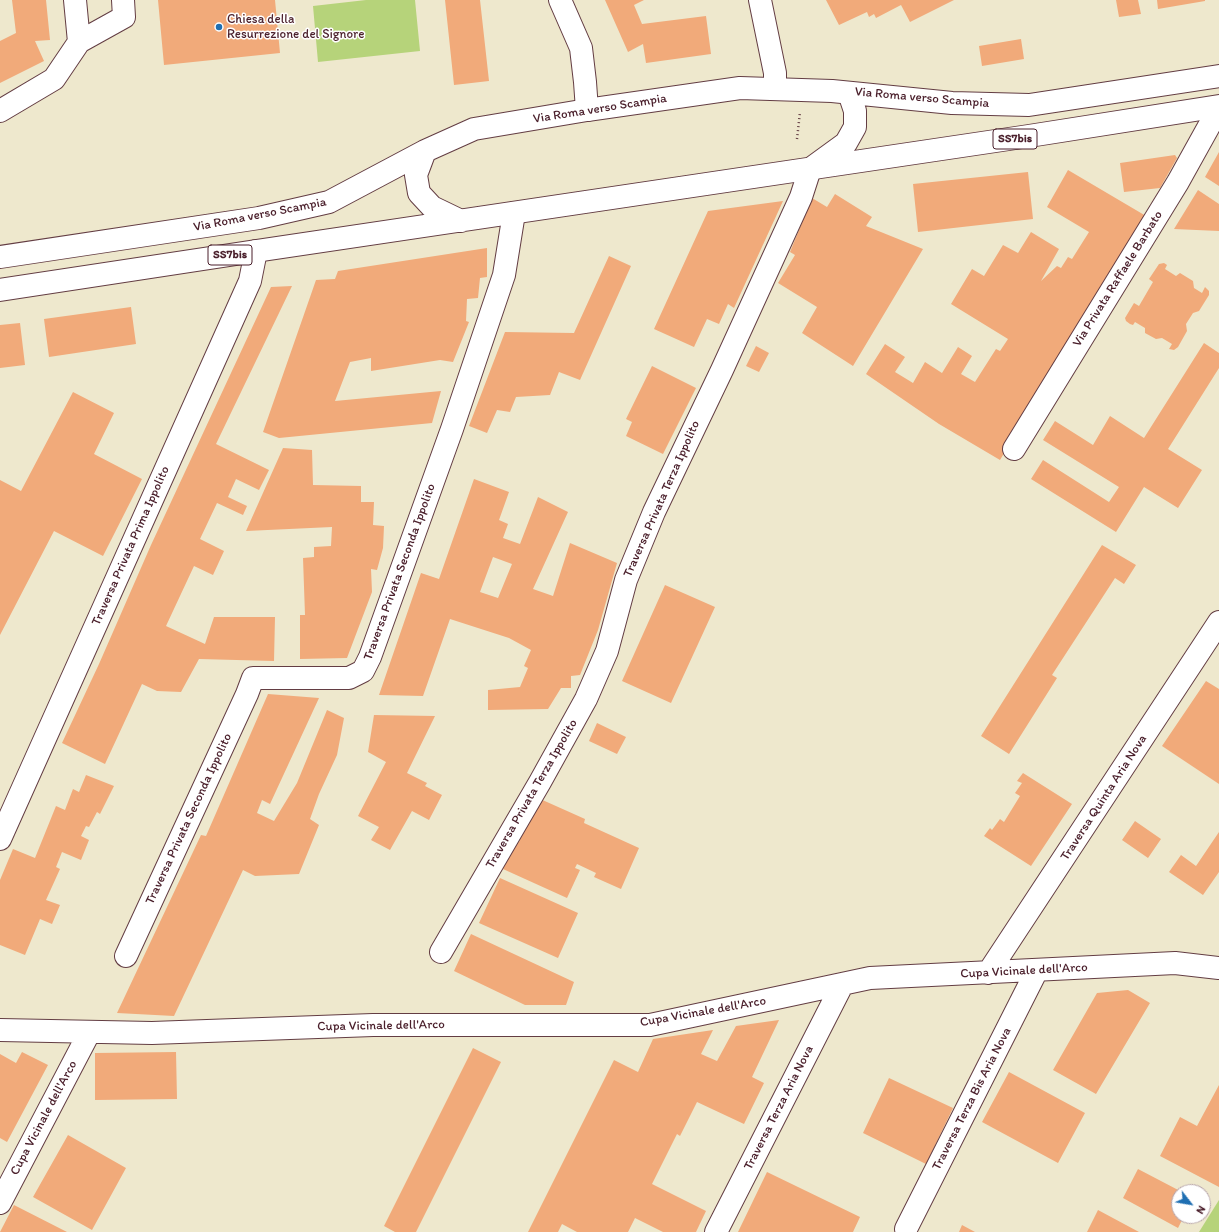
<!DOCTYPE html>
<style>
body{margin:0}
#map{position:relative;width:1219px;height:1232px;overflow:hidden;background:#eee8cd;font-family:Itim,sans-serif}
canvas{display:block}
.north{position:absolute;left:1171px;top:1184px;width:40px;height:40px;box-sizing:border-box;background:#fff;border:1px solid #b7a5aa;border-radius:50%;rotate:121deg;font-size:11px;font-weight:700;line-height:16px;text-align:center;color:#4a1f2b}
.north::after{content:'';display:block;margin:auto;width:14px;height:18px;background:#1f6fb2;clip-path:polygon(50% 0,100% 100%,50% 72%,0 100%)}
</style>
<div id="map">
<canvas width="1219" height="1232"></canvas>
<div class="north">N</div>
</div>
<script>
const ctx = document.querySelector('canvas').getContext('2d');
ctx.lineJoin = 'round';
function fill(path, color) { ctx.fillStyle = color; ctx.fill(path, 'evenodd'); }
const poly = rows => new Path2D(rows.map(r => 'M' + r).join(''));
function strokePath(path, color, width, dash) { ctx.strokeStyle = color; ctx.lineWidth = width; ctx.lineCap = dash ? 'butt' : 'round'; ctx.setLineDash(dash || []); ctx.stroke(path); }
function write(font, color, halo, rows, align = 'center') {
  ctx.font = font + ' Itim,sans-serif'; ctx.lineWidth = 3; ctx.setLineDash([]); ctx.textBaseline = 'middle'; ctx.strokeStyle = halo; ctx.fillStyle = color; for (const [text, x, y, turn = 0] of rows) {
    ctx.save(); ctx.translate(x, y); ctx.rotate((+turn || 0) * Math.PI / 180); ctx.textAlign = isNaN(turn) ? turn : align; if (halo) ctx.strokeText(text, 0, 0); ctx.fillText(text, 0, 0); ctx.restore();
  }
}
const green = poly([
 [366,0,415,0,420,51,318,62,313,6],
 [1219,1200,1219,1232,1199,1232]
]);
const building = poly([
 [12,0,46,0,50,40,35,41,44,61,0,83,0,41,16,33],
 [158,0,275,0,280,53,164,65],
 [445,0,480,0,489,81,454,85],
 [605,0,644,0,634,5,642,24,706,16,711,54,646,63,643,44,628,52],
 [826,0,954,0,910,22,901,5,876,18,874,14,869,17,867,12,839,25],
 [1116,0,1138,0,1141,14,1119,17],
 [1157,0,1205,0,1205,1,1158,9],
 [1021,39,1024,59,982,66,979,46],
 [1219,152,1219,186,1205,177],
 [1175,155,1177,158,1160,188,1124,192,1120,163],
 [1068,170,1146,216,1000,460,939,424,866,374,885,344,905,357,895,372,913,383,925,362,942,373,958,347,972,356,961,374,975,382,996,349,1000,351,1008,339,951,304,972,269,984,276,1003,245,1018,253,1031,232,1059,249,1041,281,1057,266,1061,268,1068,257,1072,259,1089,232,1047,207],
 [1028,172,1033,219,918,232,913,184],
 [1198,190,1219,204,1219,231,1174,229],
 [835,194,872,217,866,226,923,249,853,366,802,333,817,307,778,283,795,255,790,252,812,198,827,207],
 [783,201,734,308,728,304,719,324,707,319,694,347,654,329,708,211],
 [487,248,487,277,480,278,478,298,467,299,466,321,469,322,453,362,440,360,371,371,371,358,350,362,335,401,441,391,432,423,279,438,263,432,316,280,335,279,338,271],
 [609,256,631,266,580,380,559,372,550,395,516,397,510,412,497,410,487,433,469,426,505,332,574,333],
 [1164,263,1167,265,1165,269,1176,276,1180,273,1193,281,1194,288,1202,293,1205,287,1209,291,1209,295,1199,311,1193,313,1186,324,1187,331,1178,347,1174,350,1169,349,1172,344,1162,338,1156,339,1145,333,1145,328,1135,322,1133,325,1130,324,1126,321,1125,318,1134,303,1139,306,1153,282,1149,279,1159,264],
 [292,286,216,444,269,470,259,490,236,479,228,497,247,506,243,515,217,503,200,539,224,551,213,575,194,566,166,626,205,644,214,617,275,617,274,661,199,659,181,692,157,691,142,684,105,764,62,743,99,664,151,545,271,287],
 [131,307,136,344,49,357,44,319],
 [20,323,25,365,0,368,0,325],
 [1204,343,1219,353,1219,368,1168,449,1202,470,1178,508,1144,487,1116,532,1031,479,1043,460,1109,502,1119,487,1043,440,1055,421,1093,445,1110,416,1144,438],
 [756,346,769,353,759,372,746,366],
 [652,366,696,388,663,454,626,436,632,422,626,419],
 [73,392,114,413,94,454,142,479,103,556,54,531,0,635,0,480,21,491],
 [283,448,312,450,313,485,361,486,361,502,374,502,373,525,384,526,383,548,377,570,371,569,372,592,347,658,300,659,300,615,305,615,303,558,314,557,314,547,331,546,332,527,246,531],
 [474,479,509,492,499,520,508,524,503,538,520,544,538,497,568,512,533,589,553,596,570,543,617,563,598,630,580,675,571,676,571,688,561,688,548,709,488,710,488,690,520,687,528,668,524,666,531,650,509,638,450,619,423,696,379,695,421,573,439,579],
 [493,557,512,564,498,598,480,592],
 [1102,545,1136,565,1124,584,1115,578,1052,675,1057,678,1009,754,981,736],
 [665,585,715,607,671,703,622,681],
 [1206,681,1219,689,1219,784,1162,746],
 [268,694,319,698,270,804,262,800,257,813,274,821,297,783,327,710,344,718,337,755,319,794,310,819,319,825,299,874,255,876,243,870,174,1016,117,1013,201,835,206,836],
 [374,715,435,716,407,773,427,783,425,786,442,795,429,820,412,811,390,850,371,840,379,827,358,816,386,762,368,752],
 [597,723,626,737,617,754,589,741],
 [1023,773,1072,804,1031,866,984,836,990,828,992,830,1000,819,1004,822,1020,796,1015,793,1022,783,1017,781],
 [86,775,114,786,100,814,97,812,89,827,86,826,81,836,89,840,81,860,62,852,56,867,60,869,46,900,60,905,52,924,40,919,25,955,0,945,0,880,13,849,35,858,56,806,65,810,73,789,79,792],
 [538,798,585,819,584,823,639,848,621,889,594,877,596,873,577,864,575,868,580,870,567,898,503,869,516,841,519,842],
 [1135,821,1161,839,1148,858,1122,840],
 [1219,832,1219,872,1203,895,1169,872,1181,855,1196,866],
 [500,878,578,913,558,958,479,923],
 [471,934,574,982,566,1005,525,1005,454,971],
 [1128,990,1150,1003,1096,1094,1053,1070,1097,993],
 [779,1020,752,1077,764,1083,744,1124,697,1102,680,1136,677,1134,652,1184,706,1211,696,1232,663,1232,635,1218,628,1232,577,1232,562,1224,558,1232,528,1232,614,1060,638,1072,653,1039,713,1030,701,1054,717,1061,736,1026],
 [473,1048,501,1062,416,1232,395,1232,384,1226],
 [22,1052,48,1065,7,1142,0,1138,0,1054,16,1063],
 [176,1052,177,1099,95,1100,95,1053],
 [1009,1072,1085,1113,1058,1163,982,1122],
 [889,1078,953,1108,926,1164,863,1133],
 [1219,1085,1219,1187,1160,1156,1180,1117,1197,1126],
 [68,1135,126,1168,92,1230,33,1197],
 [1138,1169,1182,1192,1179,1192,1179,1216,1184,1216,1178,1228,1123,1198],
 [767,1172,860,1217,853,1232,738,1232],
 [14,1205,67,1232,0,1232],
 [1098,1210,1139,1232,1087,1232],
 [962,1225,975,1232,959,1232]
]);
const path = poly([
 [797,139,800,112]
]);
const minor = poly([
 [75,0,79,42,124,17,123,0],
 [560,0,581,48,585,82,587,110],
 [760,0,775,73,775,89],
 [0,111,54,79,79,42],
 [1014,449,1178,182,1219,108],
 [0,839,250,281,256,251],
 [441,952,540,782,586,699,607,651,626,580,654,512,722,370,801,197,810,169],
 [126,956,247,694,253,678,349,678,363,671,370,657,452,429,504,275,514,213],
 [988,973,1219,622],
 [0,1030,152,1033,373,1025,650,1025,870,978,1175,963,1219,968],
 [0,1203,89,1033],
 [906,1229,1037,970],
 [716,1232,842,985]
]);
const major = poly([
 [425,151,416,175,419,193,432,207,461,221],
 [813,167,846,143,855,127,855,111,849,93],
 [0,257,259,218,329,202,425,151,474,129,587,110,740,88,832,91,952,103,1029,105,1219,76],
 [0,290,256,251,1029,136,1219,106]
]);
const markers = [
 [219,27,4,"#1f6fb2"]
];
const shields = [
 [1015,139,44],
 [230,255,44]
];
const shieldNames = [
 ["SS7bis",1015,139],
 ["SS7bis",230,255]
];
const poiNames = [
 ["Chiesa della",227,20],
 ["Resurrezione del Signore",227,35]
];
const streetNames = [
 ["Via Roma verso Scampia",922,98,5],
 ["Via Roma verso Scampia",600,109,-9],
 ["Via Roma verso Scampia",260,215,-11],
 ["Via Privata Raffaele Barbato",1118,279,-58],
 ["Traversa Privata Terza Ippolito",662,499,-66],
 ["Traversa Privata Prima Ippolito",131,546,-66],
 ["Traversa Privata Seconda Ippolito",400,572,-70],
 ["Traversa Privata Terza Ippolito",532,794,-60],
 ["Traversa Quinta Aria Nova",1104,798,-57],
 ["Traversa Privata Seconda Ippolito",189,819,-65],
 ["Cupa Vicinale dell'Arco",1024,971,-3],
 ["Cupa Vicinale dell'Arco",703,1012,-10],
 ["Cupa Vicinale dell'Arco",381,1026,-1],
 ["Traversa Terza Bis Aria Nova",972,1099,-63],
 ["Traversa Terza Aria Nova",779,1108,-63],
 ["Cupa Vicinale dell'Arco",44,1118,-62]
];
fill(green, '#b6d37a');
fill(building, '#f1aa7a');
strokePath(minor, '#633d43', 24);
strokePath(major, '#633d43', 24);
strokePath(path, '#633d43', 2.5, [1, 3]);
strokePath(minor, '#fff', 22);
strokePath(major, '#fff', 22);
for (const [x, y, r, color] of markers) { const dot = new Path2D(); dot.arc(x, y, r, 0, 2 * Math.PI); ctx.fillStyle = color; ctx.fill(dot); strokePath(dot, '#fff', 1.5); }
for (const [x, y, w] of shields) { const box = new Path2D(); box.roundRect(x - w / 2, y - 10, w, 20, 3); ctx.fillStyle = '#fff'; ctx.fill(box); strokePath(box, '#4a1f2b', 1); }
write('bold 12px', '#4a1f2b', null, shieldNames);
write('13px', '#4a1f2b', '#fff', poiNames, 'left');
write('13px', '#4a1f2b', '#fff', streetNames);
</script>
